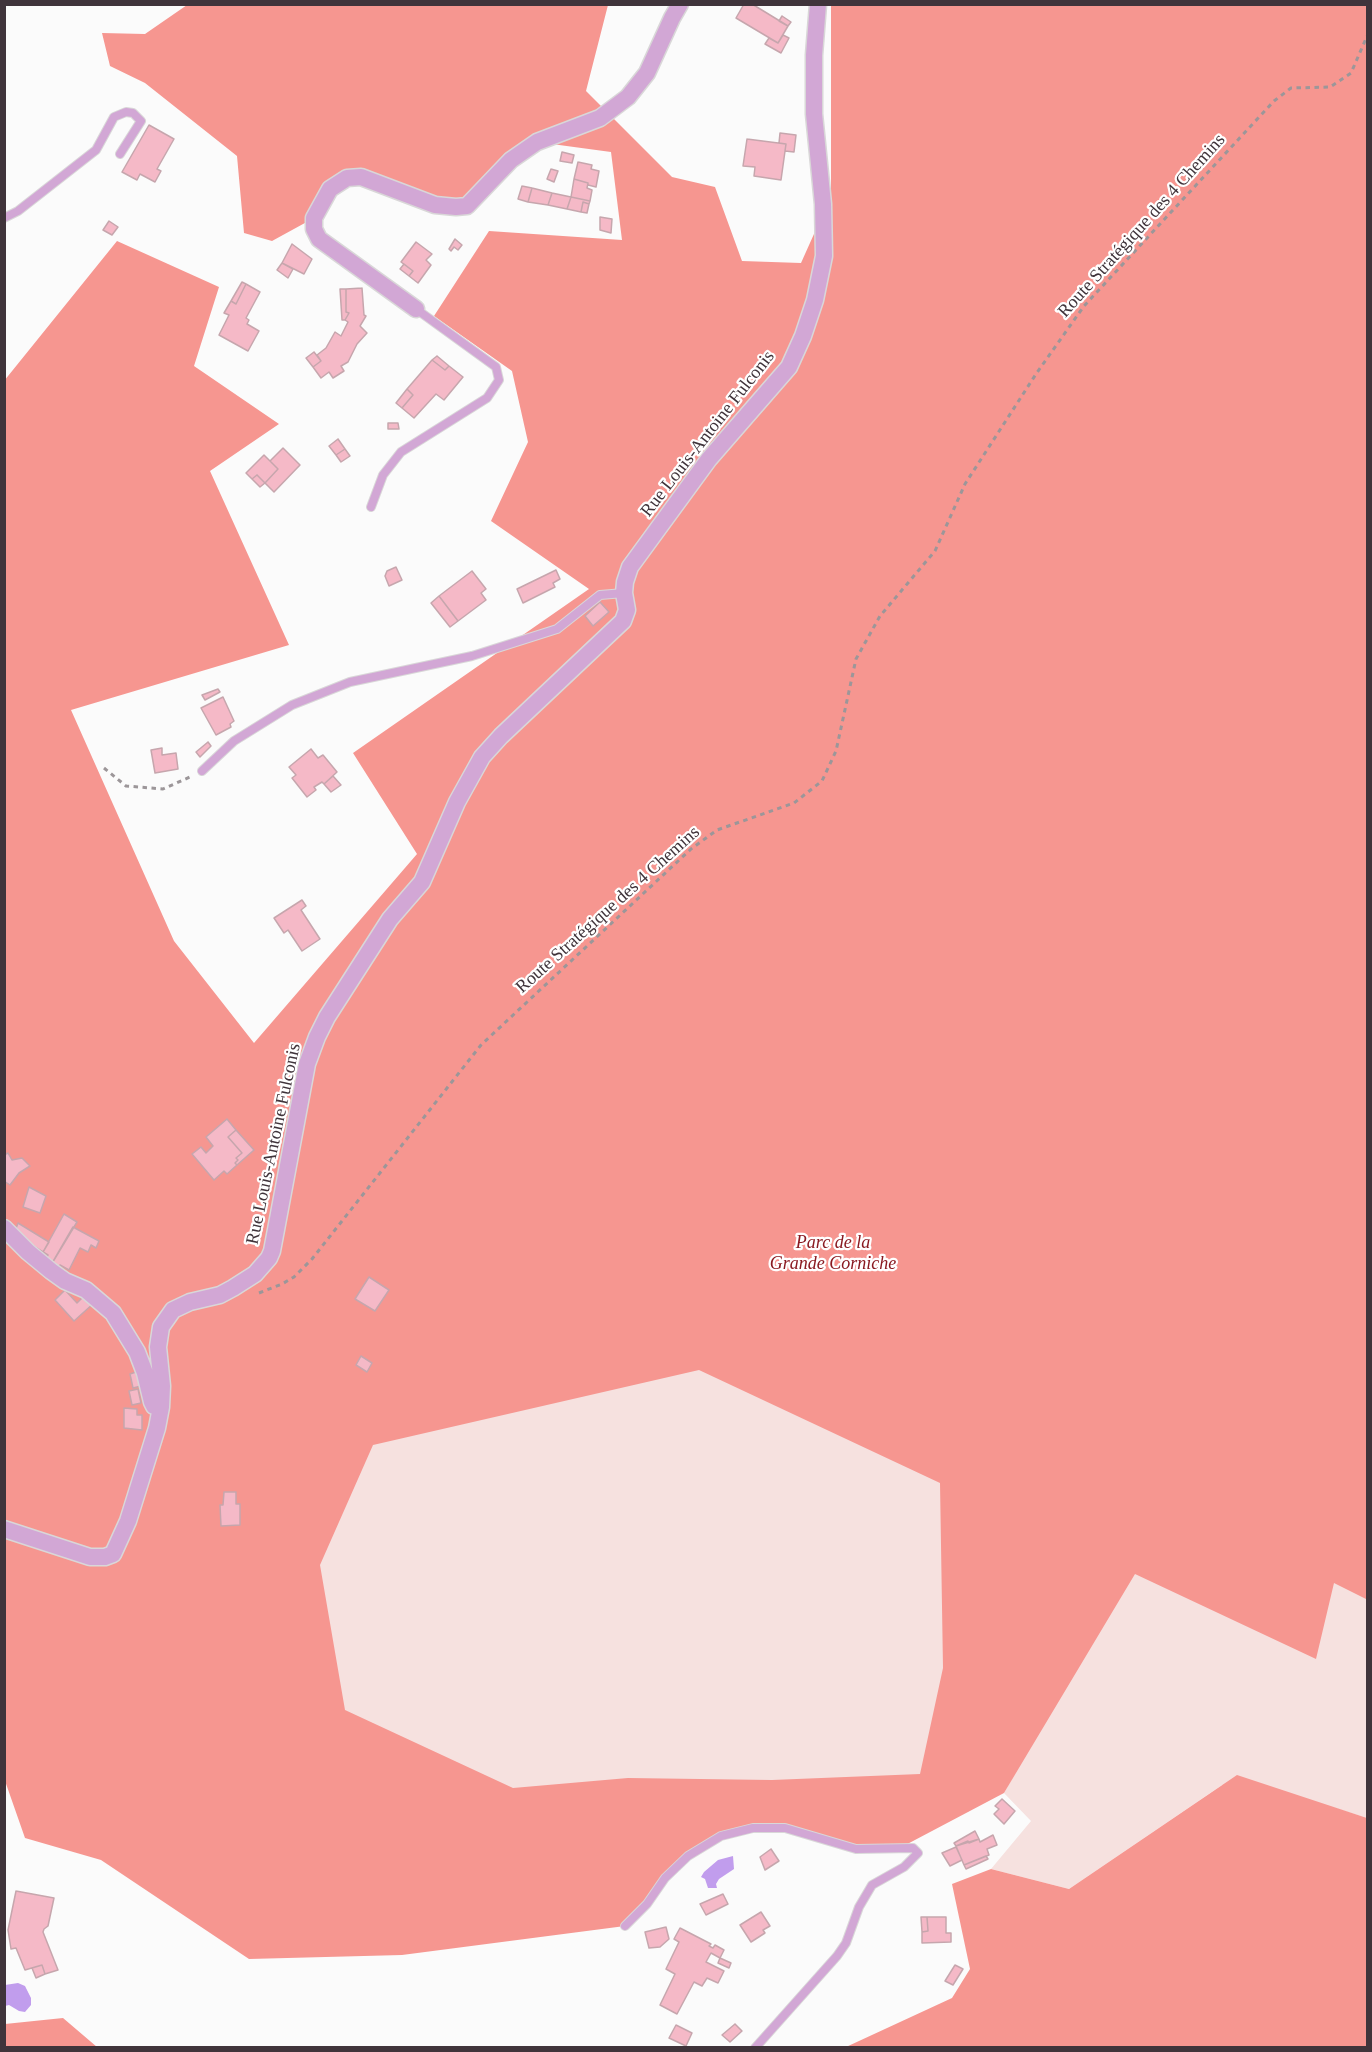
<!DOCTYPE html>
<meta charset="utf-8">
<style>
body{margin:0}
#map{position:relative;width:1372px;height:2052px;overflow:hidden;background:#fbfbfb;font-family:Georgia,serif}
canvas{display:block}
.frame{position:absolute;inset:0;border:6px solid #40343b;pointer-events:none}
</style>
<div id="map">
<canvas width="1372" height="2052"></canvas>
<div class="frame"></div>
</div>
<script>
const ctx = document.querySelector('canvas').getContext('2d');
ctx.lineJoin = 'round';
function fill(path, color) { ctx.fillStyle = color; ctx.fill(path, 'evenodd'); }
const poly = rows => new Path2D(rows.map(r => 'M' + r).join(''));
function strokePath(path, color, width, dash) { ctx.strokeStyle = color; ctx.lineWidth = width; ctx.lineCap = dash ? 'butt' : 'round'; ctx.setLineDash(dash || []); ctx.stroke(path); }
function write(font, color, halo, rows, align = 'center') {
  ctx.font = font + ' Georgia,serif'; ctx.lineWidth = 4.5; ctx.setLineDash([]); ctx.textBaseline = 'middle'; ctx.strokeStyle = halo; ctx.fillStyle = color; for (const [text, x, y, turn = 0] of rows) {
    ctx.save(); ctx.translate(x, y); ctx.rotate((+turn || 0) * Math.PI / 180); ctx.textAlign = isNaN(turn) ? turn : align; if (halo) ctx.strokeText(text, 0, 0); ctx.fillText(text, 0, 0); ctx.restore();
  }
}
const green = poly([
 [1367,5,1367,1818,1332,1807,1222,1785,1069,1889,991,1869,1031,1821,1004,1793,1015,1773,261,1933,170,1450]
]);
const forest = poly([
 [187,5,608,5,586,91,672,177,715,187,742,261,801,263,831,196,831,5,1367,5,1368,1600,1334,1583,1316,1659,1135,1574,1004,1793,896,1850,856,1849,785,1828,753,1828,721,1836,688,1856,625,1926,402,1955,249,1959,101,1860,25,1838,4,1778,4,381,117,241,219,287,194,366,279,424,210,471,289,645,71,710,174,941,254,1043,417,854,353,753,589,589,491,521,528,442,512,371,434,316,489,231,622,240,611,152,537,142,467,206,347,178,314,218,272,241,244,233,237,156,145,83,110,66,102,33,145,34],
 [699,1370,940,1483,943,1668,920,1774,772,1780,628,1778,513,1788,345,1710,320,1565,373,1445],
 [1237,1775,1367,1818,1367,2047,846,2047,952,1998,970,1969,952,1884,991,1869,1069,1889],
 [63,2018,97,2047,5,2047,5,2024]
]);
const water = poly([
 [733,1856,734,1869,719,1879,716,1884,717,1888,708,1888,705,1879,701,1877,704,1872,718,1860],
 [18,1983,25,1986,31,1998,31,2005,25,2012,19,2011,9,2005,5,2006,5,1985]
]);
const building = poly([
 [744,4,752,4,788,26,778,43,736,18,744,4],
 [782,16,791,22,788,26,779,21,782,16],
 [783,35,789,38,781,53,765,44,769,38,778,43,783,35],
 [149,125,174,139,157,169,161,171,155,182,140,174,137,180,122,172,149,125],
 [780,133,796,135,794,152,785,151,786,144,779,143,780,133],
 [747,139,786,144,781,180,754,176,755,167,743,166,747,139],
 [562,152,574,155,572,163,560,161,562,152],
 [578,162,592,165,591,169,599,171,596,187,588,185,588,183,574,179,578,162],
 [551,169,558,171,554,182,547,179,551,169],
 [574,179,588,183,587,188,592,190,590,201,571,197,574,179],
 [522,186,532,188,528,202,518,199,522,186],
 [532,188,552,193,548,205,528,202,532,188],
 [552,193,571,197,567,209,548,205,552,193],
 [571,197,590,201,589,204,583,202,581,212,567,209,571,197],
 [583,202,589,204,587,213,581,212,583,202],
 [600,217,612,219,611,233,600,230,600,217],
 [109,221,118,227,112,235,103,230,109,221],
 [455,239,462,245,458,250,454,247,451,251,449,249,455,239],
 [416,242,432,254,426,260,431,265,418,283,409,276,413,271,401,262,416,242],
 [292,244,312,259,304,274,282,263,292,244],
 [282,263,293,269,288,278,277,270,282,263],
 [404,264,413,271,409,276,400,269,404,264],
 [242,282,246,284,236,304,231,301,242,282],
 [246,284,260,292,246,318,249,320,247,324,259,331,248,351,219,335,229,315,224,313,231,301,236,304,246,284],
 [362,288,364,315,366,316,360,326,367,333,357,344,348,362,341,366,344,371,333,378,329,372,321,378,313,367,321,361,317,355,326,348,335,332,341,336,348,322,345,320,349,313,346,312,346,289,362,288],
 [340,289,346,289,346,312,349,313,345,320,342,320,340,289],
 [314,352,321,361,313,367,306,358,314,352],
 [437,356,449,366,445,370,432,360,437,356],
 [432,360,445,370,449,366,463,377,444,400,436,394,414,418,402,408,413,395,407,389,432,360],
 [407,389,413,395,402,408,396,403,407,389],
 [388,423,398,423,399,429,388,429,388,423],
 [338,439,345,449,336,455,329,446,338,439],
 [283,448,300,465,274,492,265,483,278,469,270,461,283,448],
 [345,449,350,456,341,462,336,455,345,449],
 [264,455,278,469,265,483,257,475,252,479,246,473,264,455],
 [257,475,265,483,260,487,252,479,257,475],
 [396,567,402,580,389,586,385,576,387,571,396,567],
 [556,570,560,579,553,583,555,587,523,603,517,589,556,570],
 [472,571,486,589,481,593,486,600,458,621,439,596,472,571],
 [439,596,458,621,450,627,431,603,439,596],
 [600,602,609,612,593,626,585,616,600,602],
 [218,689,220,692,205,700,202,695,218,689],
 [223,697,234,721,230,724,231,727,216,735,201,708,223,697],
 [208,742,211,746,200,757,196,752,208,742],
 [162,748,162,755,176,753,178,769,155,773,151,750,162,748],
 [311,749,318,758,323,755,337,772,324,784,322,782,314,787,316,790,307,797,292,778,296,775,289,767,311,749],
 [333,776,341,785,331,792,324,784,333,776],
 [302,900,306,906,301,910,320,939,302,951,288,930,284,933,274,918,302,900],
 [227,1119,236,1130,228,1137,242,1153,236,1158,238,1160,235,1163,237,1165,227,1174,224,1171,214,1180,192,1154,201,1147,206,1153,213,1146,206,1137,227,1119],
 [236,1130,254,1150,237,1165,235,1163,238,1160,236,1158,242,1153,228,1137,236,1130],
 [8,1153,12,1160,22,1158,30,1166,19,1173,10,1185,4,1181,4,1155,8,1153],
 [29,1187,46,1196,40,1213,23,1207,29,1187],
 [64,1214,77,1222,51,1265,45,1260,48,1255,43,1252,64,1214],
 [18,1223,49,1242,43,1252,14,1234,18,1223],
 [73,1227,99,1241,96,1248,91,1245,88,1252,80,1248,69,1270,60,1265,57,1270,51,1265,73,1227],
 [369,1277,389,1290,375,1311,355,1299,369,1277],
 [65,1290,77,1303,86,1294,94,1303,74,1321,55,1300,65,1290],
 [361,1356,372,1363,367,1372,356,1365,361,1356],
 [136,1372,141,1386,133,1388,130,1374,136,1372],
 [138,1389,141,1403,132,1405,129,1391,138,1389],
 [124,1408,137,1409,137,1415,142,1415,142,1430,124,1428,124,1408],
 [224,1492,236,1492,236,1504,240,1504,240,1525,221,1526,220,1505,223,1505,224,1492],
 [1002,1799,1015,1811,1004,1824,994,1814,999,1809,995,1806,1002,1799],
 [975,1831,979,1839,956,1846,954,1843,975,1831],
 [993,1835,997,1845,987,1849,989,1855,964,1865,956,1846,968,1841,969,1843,979,1839,980,1842,993,1835],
 [956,1847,962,1860,950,1866,942,1853,956,1847],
 [771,1849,779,1861,765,1870,760,1857,771,1849],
 [986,1856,988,1859,966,1869,964,1865,986,1856],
 [16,1891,54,1898,48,1926,44,1929,43,1932,58,1970,45,1974,42,1965,25,1970,16,1948,11,1949,8,1930,16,1891],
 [723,1894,728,1904,706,1915,700,1904,723,1894],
 [761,1912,770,1926,763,1930,765,1933,751,1942,740,1925,761,1912],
 [921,1917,927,1917,928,1931,922,1932,921,1917],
 [927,1917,946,1917,946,1933,951,1933,951,1942,922,1943,922,1932,928,1931,927,1917],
 [666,1927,669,1939,660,1947,649,1948,645,1932,666,1927],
 [680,1928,711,1944,709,1946,713,1948,715,1945,724,1950,720,1958,711,1953,706,1962,724,1971,718,1983,707,1978,702,1986,694,1982,677,2014,660,2005,675,1974,666,1969,679,1942,674,1939,680,1928],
 [720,1958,731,1963,729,1968,718,1963,720,1958],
 [42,1965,45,1974,36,1978,32,1968,42,1965],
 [955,1965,963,1969,953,1985,945,1981,955,1965],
 [735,2024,742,2031,730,2042,722,2035,735,2024],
 [676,2025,692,2033,686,2046,669,2038,676,2025]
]);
const path = poly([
 [104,768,126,786,163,789,190,777],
 [259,1293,282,1284,294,1277,312,1259,481,1045,691,849,717,830,794,803,822,781,836,751,856,659,880,616,935,551,965,484,1036,374,1084,306,1274,101,1291,88,1330,87,1351,73,1368,34]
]);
const service = poly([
 [4,218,18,211,96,150,114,117,126,112,133,113,141,121,120,154],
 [371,507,383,475,401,452,487,398,499,380,496,367,416,309],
 [202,771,234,741,292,705,350,682,472,656,557,629,600,595,624,593],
 [625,1926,647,1904,665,1878,688,1856,721,1836,753,1828,785,1828,856,1849,913,1848,918,1853,904,1867,872,1885,859,1907,846,1943,837,1956,755,2048]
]);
const minor = poly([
 [416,309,319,239,314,229,314,218,330,189,347,178,361,177,435,205,456,207,467,206,511,160,537,142,600,118,628,97,647,73,672,18,680,4],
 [4,1228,28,1252,51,1271,65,1281,86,1290,113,1313,137,1352,145,1373,152,1402,154,1406,161,1407],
 [4,1529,90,1557,105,1557,113,1554,128,1521,157,1428,161,1407,162,1386,158,1347,161,1327,173,1310,190,1302,220,1295,233,1288,255,1274,269,1258,272,1251,307,1064,317,1037,327,1017,390,919,422,882,457,802,482,757,501,736,623,621,627,610,624,593,625,582,630,567,709,459,789,367,803,336,815,300,824,256,823,204,814,114,814,55,818,4]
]);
const streetNames = [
 ["Route Stratégique des 4 Chemins",1142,226,-48],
 ["Rue Louis-Antoine Fulconis",708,434,-52],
 ["Route Stratégique des 4 Chemins",608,910,-42],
 ["Rue Louis-Antoine Fulconis",274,1144,-78]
];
const parkNames = [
 ["Parc de la",833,1243],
 ["Grande Corniche",833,1264]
];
fill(green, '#f6e1df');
fill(forest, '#f69690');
fill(water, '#c19ded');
fill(building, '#f5b9c7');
strokePath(building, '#c6a6ad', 1.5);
strokePath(service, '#d9d7d8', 10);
strokePath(minor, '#d9d7d8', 19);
strokePath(path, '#9c9699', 3, [4.5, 4.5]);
strokePath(service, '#d2a7d5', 8);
strokePath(minor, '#d2a7d5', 16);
write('18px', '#40343b', '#fff', streetNames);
write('italic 18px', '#8a1a21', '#fff', parkNames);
</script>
